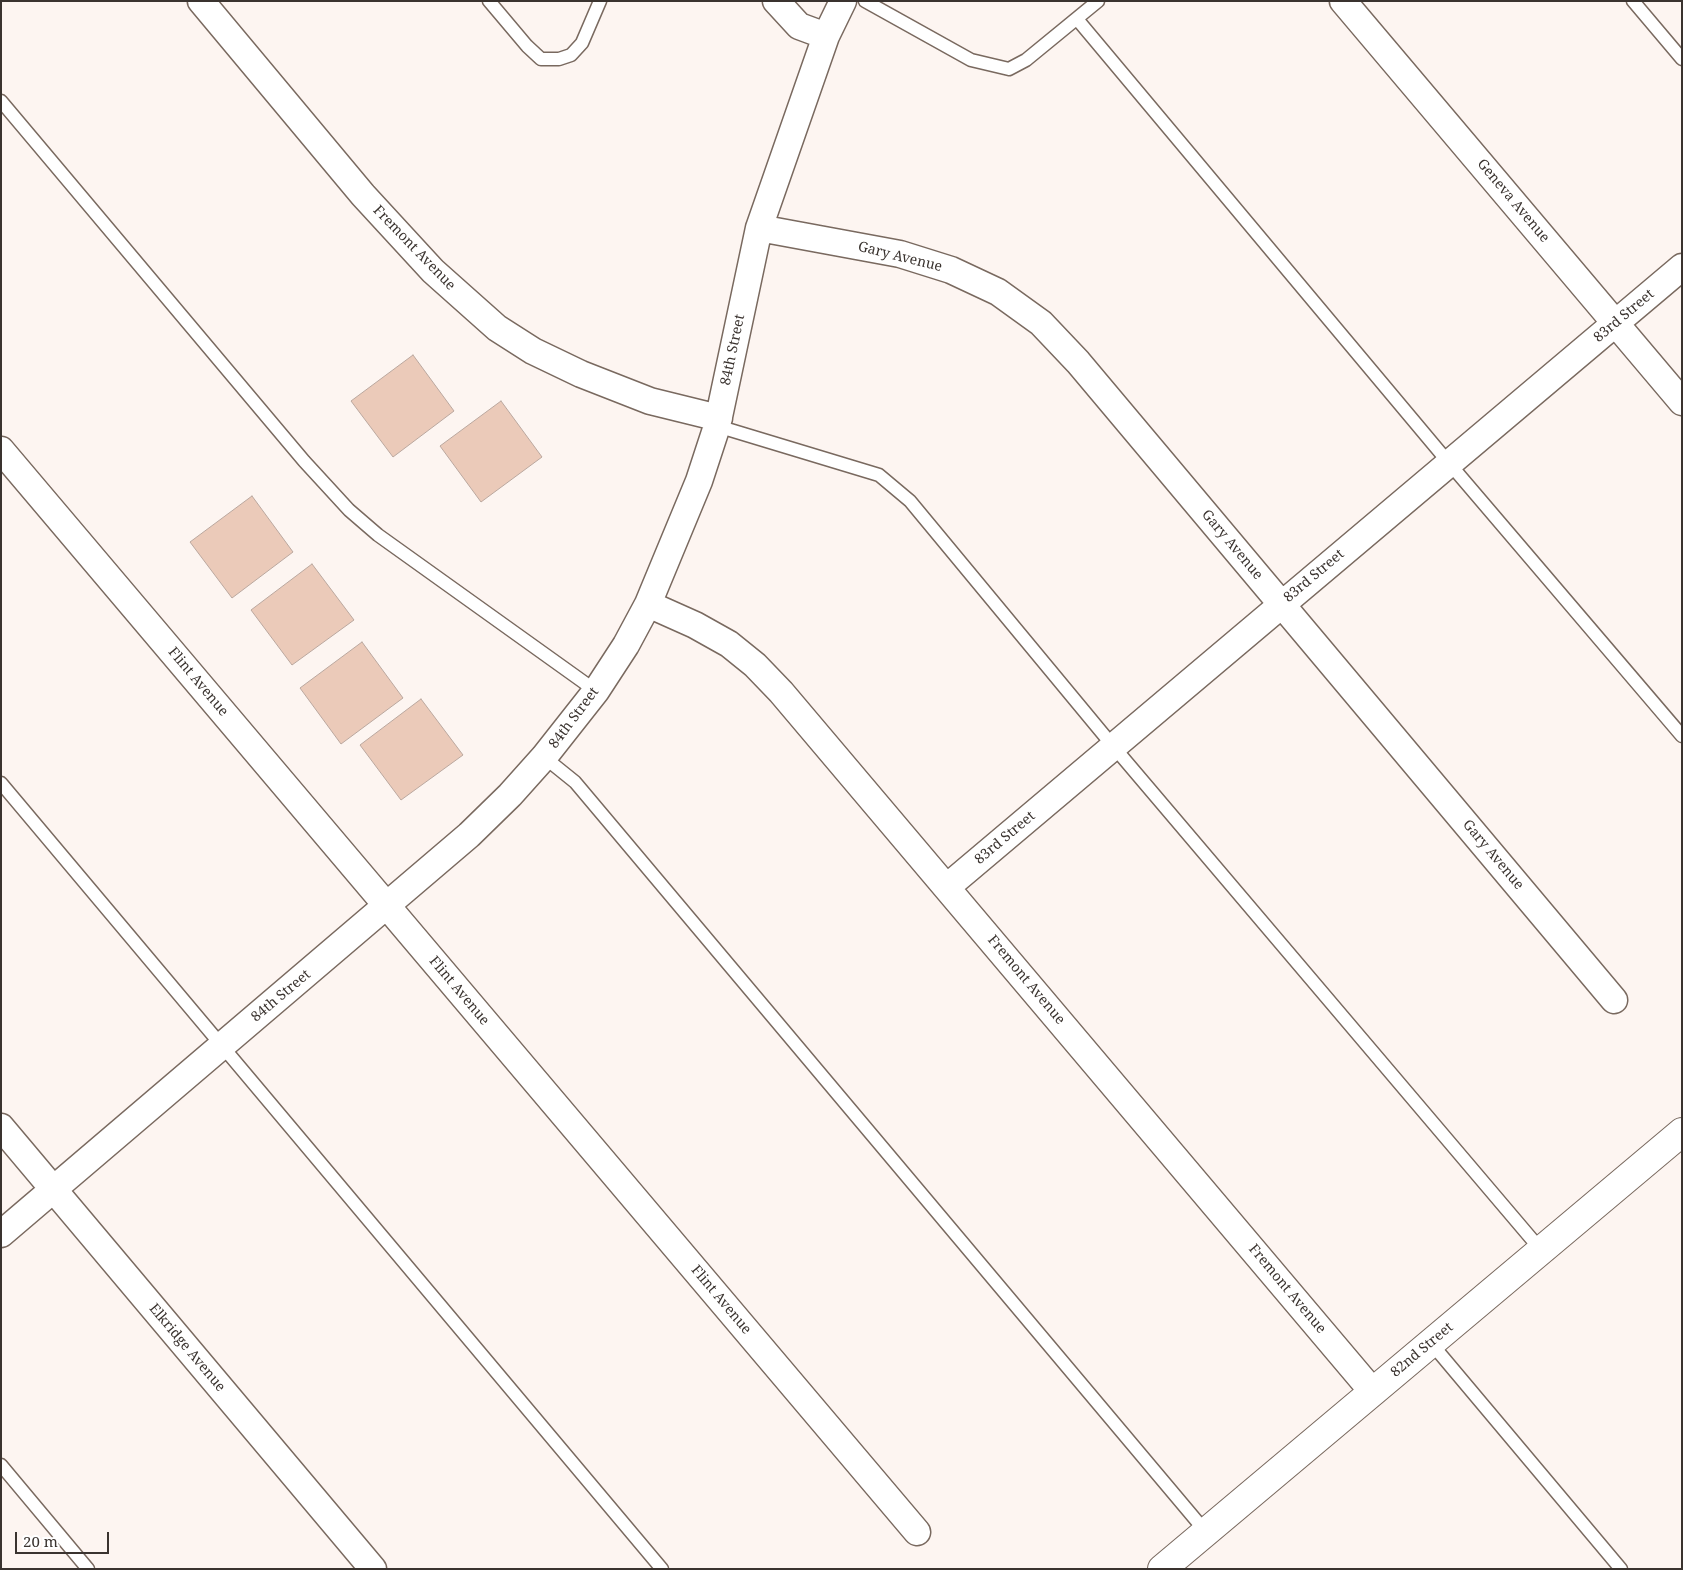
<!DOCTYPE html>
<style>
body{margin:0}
#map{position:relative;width:1683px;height:1570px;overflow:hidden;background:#fdf5f1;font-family:"Noto Serif",serif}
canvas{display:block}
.frame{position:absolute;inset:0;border:2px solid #3a332f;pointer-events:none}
.scale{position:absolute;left:15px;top:1532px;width:94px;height:22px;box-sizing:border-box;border:2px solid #3a332f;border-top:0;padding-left:6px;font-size:15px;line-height:18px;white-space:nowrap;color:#3a332f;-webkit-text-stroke:4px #fff;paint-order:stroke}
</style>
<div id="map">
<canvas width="1683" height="1570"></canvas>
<div class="frame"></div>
<div class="scale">20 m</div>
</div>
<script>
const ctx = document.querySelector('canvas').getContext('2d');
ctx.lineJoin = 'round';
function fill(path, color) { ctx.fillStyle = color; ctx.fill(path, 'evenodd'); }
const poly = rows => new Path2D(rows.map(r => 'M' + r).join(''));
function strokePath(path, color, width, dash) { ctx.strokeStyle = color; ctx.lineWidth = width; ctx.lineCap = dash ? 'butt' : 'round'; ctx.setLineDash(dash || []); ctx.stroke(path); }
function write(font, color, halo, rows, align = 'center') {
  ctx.font = font + ' "Noto Serif",serif'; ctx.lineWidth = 4.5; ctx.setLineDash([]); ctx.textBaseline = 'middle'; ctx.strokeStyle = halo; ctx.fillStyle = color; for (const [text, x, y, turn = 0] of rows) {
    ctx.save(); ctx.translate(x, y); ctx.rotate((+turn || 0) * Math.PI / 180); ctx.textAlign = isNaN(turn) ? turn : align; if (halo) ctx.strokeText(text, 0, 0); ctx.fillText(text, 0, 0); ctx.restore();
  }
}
const building = poly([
 [413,355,454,411,393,457,351,401,413,355],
 [501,401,542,457,481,502,440,446,501,401],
 [252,496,293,552,232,598,190,542,252,496],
 [312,564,354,620,292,665,251,610,312,564],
 [362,642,403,698,341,744,300,688,362,642],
 [421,699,463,755,401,800,360,745,421,699]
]);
const service = poly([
 [489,1,527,46,541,59,559,59,571,55,582,43,600,1],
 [865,1,971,60,1009,69,1026,60,1098,1],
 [1633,1,1682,59],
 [1077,19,1449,463,1682,736],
 [1,101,304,461,349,510,378,535,596,691],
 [717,426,879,475,910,501,1113,746,1541,1250],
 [544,757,575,782,1206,1532],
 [1,783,662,1569],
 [1431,1343,1621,1569],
 [1,1465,88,1569]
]);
const minor = poly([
 [201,1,363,195,433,271,497,328,533,351,581,374,650,401,719,418],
 [776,1,799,26,826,36],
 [1343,1,1682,402],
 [759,228,900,254,951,270,998,292,1041,323,1078,362,1614,1000],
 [1,450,917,1532],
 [648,604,695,625,729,644,755,665,781,692,1373,1392],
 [947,887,1682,267],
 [1,1127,373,1569],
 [1,1234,469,835,510,795,544,757,596,691,626,645,648,604,699,481,717,426,759,228,826,36,843,1]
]);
const secondary = poly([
 [1162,1569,1682,1132]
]);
const streetNames = [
 ["Geneva Avenue",1513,201,50],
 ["Fremont Avenue",414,248,46],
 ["Gary Avenue",900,257,14],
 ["83rd Street",1624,316,-40],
 ["84th Street",733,350,-78],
 ["Gary Avenue",1232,545,50],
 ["83rd Street",1314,576,-40],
 ["Flint Avenue",198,682,50],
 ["84th Street",574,718,-53],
 ["83rd Street",1005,838,-40],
 ["Gary Avenue",1493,855,50],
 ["Fremont Avenue",1026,980,50],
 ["Flint Avenue",459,991,50],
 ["84th Street",281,996,-40],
 ["Fremont Avenue",1287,1289,50],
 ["Flint Avenue",721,1300,50],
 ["Elkridge Avenue",187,1348,50],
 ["82nd Street",1422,1350,-40]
];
fill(building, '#ebcab9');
strokePath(building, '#baa79e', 1);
strokePath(service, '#79695f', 15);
strokePath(minor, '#79695f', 29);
strokePath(secondary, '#79695f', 30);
strokePath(service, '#fff', 12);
strokePath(minor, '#fff', 26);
strokePath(secondary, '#fff', 28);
write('14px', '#3a332f', '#fff', streetNames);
</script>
